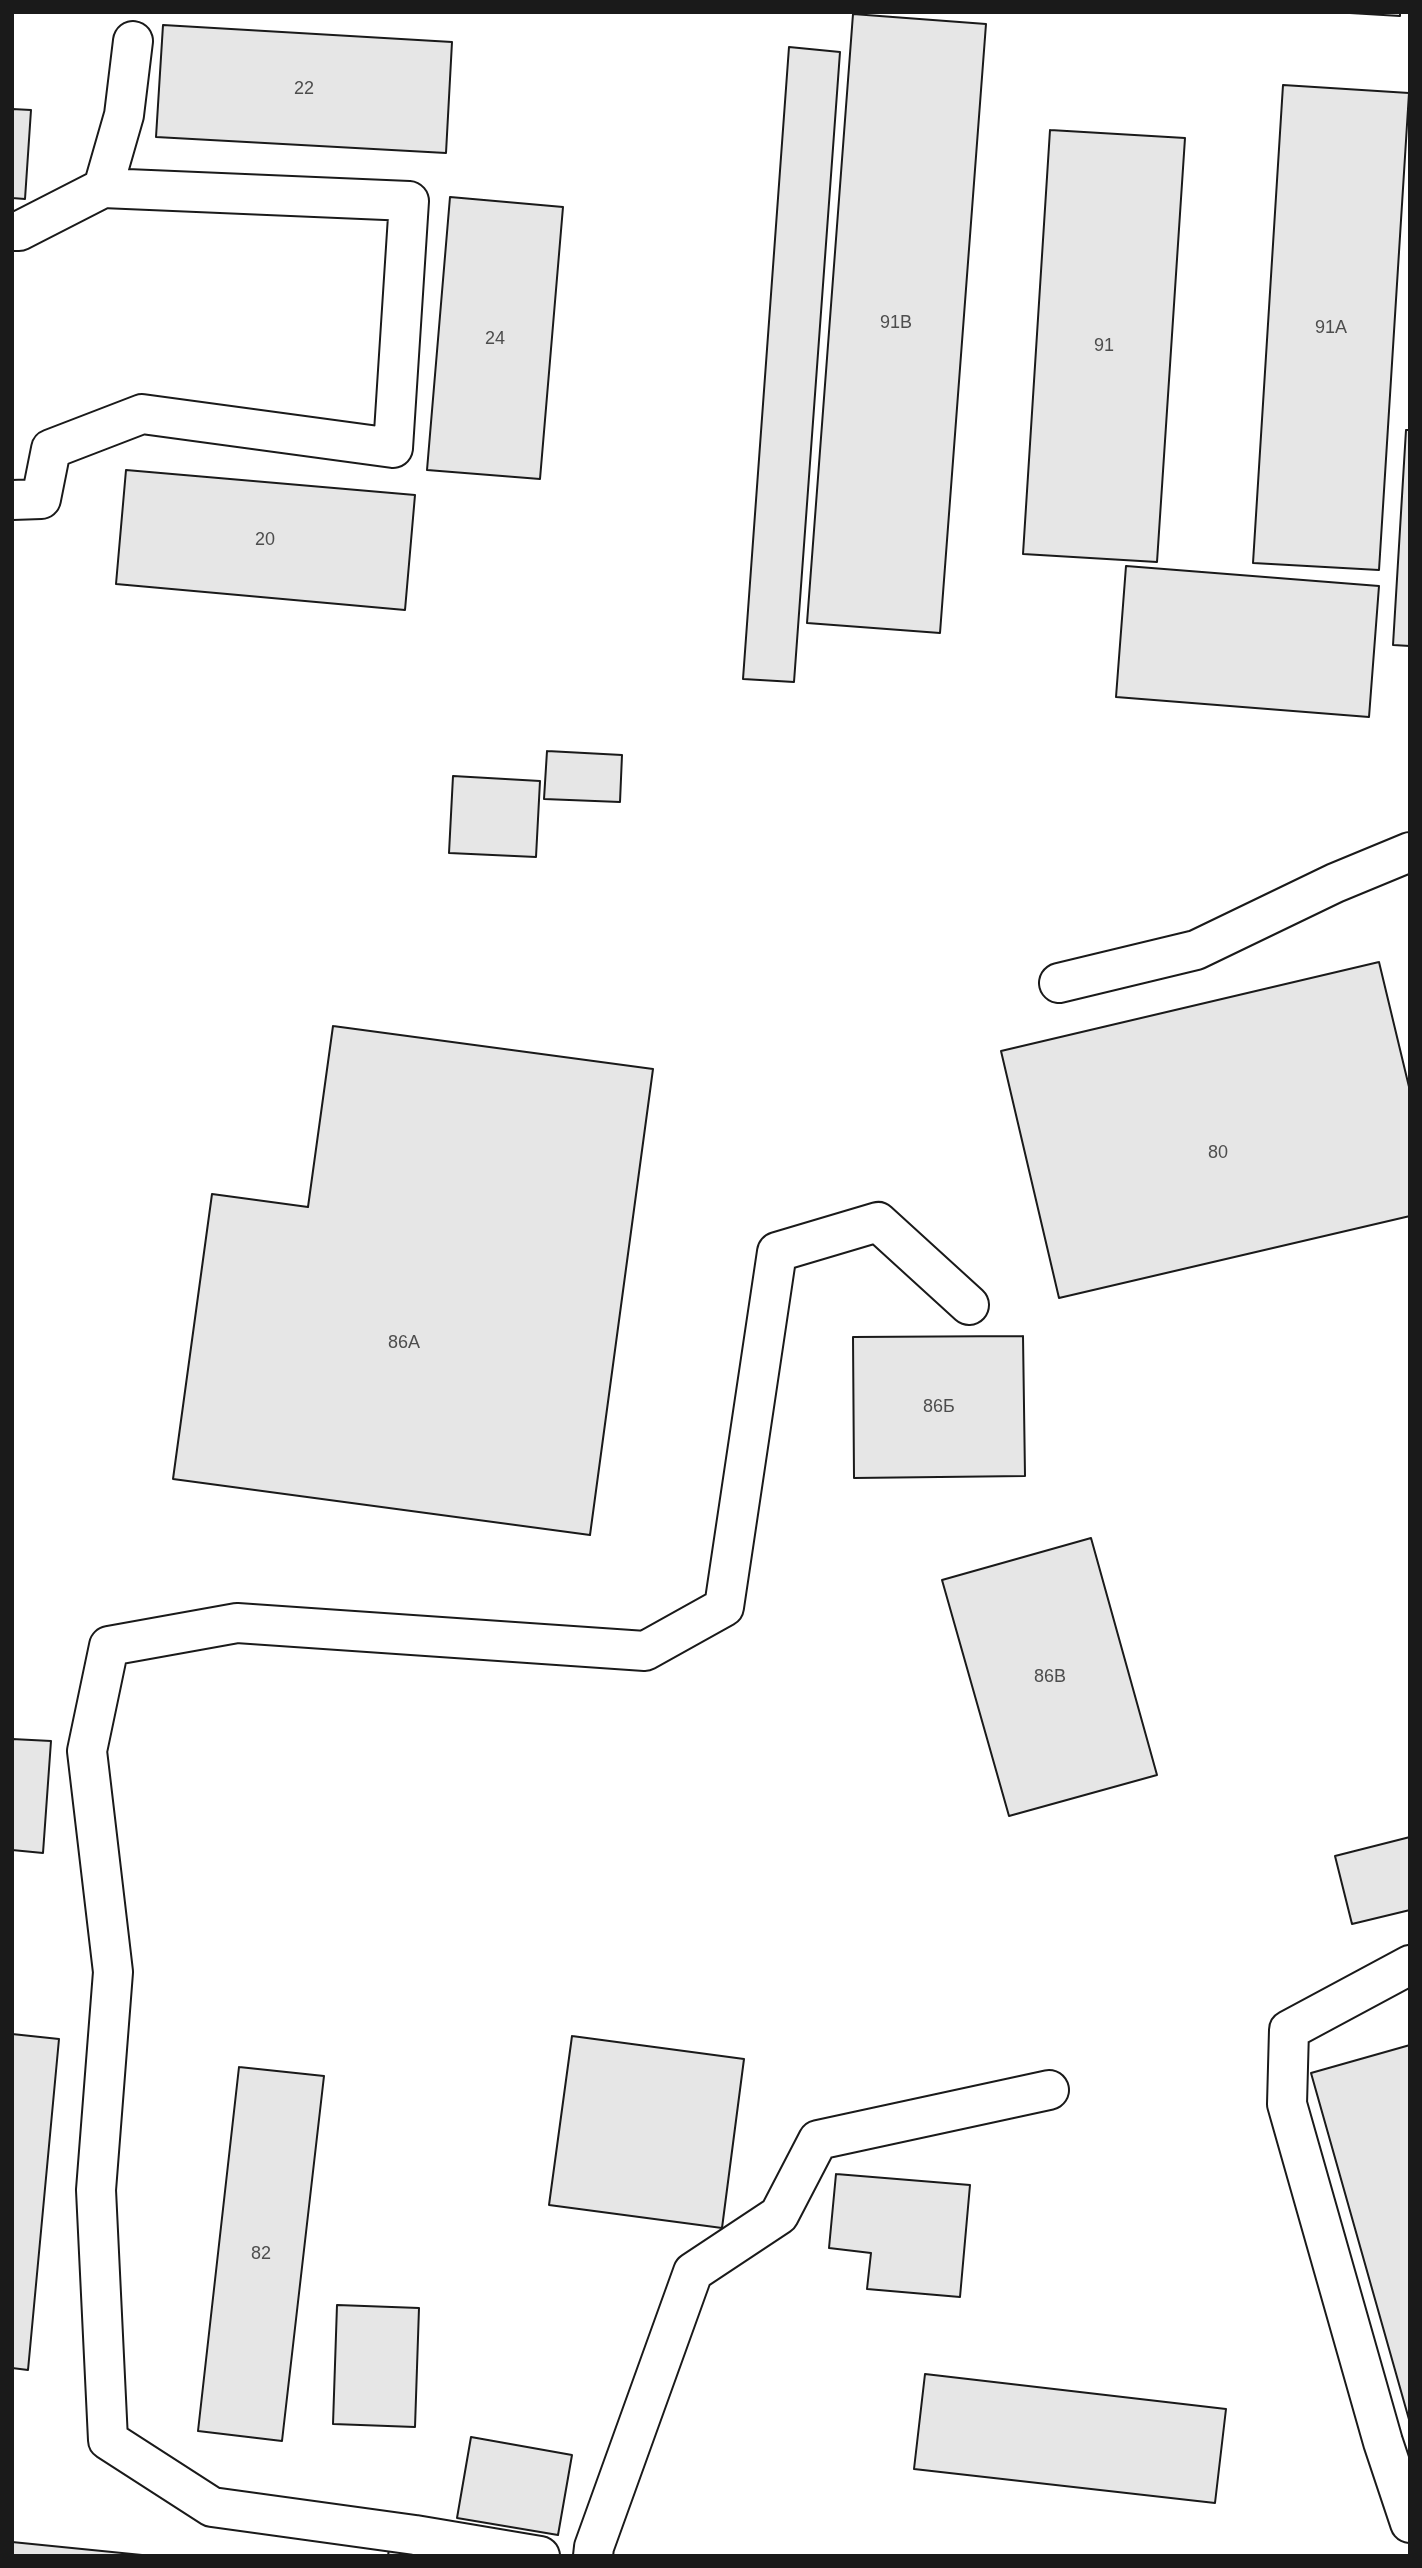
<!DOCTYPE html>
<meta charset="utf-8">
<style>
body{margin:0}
#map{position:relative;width:1422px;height:2568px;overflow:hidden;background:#fff;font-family:Helvetica,sans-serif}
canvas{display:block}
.frame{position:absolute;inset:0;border:14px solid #1a1a1a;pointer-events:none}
</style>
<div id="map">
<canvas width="1422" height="2568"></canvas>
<div class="frame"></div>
</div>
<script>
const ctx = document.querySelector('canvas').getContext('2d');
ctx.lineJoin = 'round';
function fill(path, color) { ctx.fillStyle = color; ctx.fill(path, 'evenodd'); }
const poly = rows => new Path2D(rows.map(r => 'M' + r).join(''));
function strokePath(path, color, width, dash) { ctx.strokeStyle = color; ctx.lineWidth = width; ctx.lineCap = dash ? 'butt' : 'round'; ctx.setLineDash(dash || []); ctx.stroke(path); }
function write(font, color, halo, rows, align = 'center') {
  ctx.font = font + ' Helvetica,sans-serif'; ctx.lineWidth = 5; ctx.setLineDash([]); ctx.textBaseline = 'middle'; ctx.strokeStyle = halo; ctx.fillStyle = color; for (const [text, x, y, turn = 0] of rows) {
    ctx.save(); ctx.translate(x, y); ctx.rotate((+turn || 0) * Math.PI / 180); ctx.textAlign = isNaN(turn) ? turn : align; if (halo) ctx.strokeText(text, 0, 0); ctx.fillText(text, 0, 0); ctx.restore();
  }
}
const building = poly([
 [1333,12,1400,12,1400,16,1333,12],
 [853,14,986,24,940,633,807,623,853,14],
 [163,25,452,42,446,153,156,137,163,25],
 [789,47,840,52,794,682,743,679,789,47],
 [1283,85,1409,93,1379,570,1253,563,1283,85],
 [12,109,31,110,25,199,12,198,12,109],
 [1050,130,1185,138,1157,562,1023,554,1050,130],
 [450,197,563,207,540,479,427,470,450,197],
 [1406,430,1410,430,1410,646,1393,645,1406,430],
 [126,470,415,495,405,610,116,584,126,470],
 [1126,566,1379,586,1369,717,1116,697,1126,566],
 [547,751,622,755,620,802,544,799,547,751],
 [453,776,540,781,536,857,449,853,453,776],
 [1379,962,1410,1091,1410,1216,1059,1298,1001,1051,1379,962],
 [333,1026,653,1069,590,1535,173,1479,212,1194,308,1207,333,1026],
 [1023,1336,1025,1476,854,1478,853,1337,1023,1336],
 [1091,1538,1157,1775,1009,1816,942,1580,1091,1538],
 [12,1739,51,1741,43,1853,12,1850,12,1739],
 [1410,1837,1410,1910,1352,1924,1335,1856,1410,1837],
 [12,2034,59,2039,28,2370,12,2368,12,2034],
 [572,2036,744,2059,722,2228,549,2205,572,2036],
 [1410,2045,1410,2423,1311,2073,1410,2045],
 [239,2067,324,2076,282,2441,198,2431,239,2067],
 [836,2174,970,2185,960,2297,867,2289,871,2253,829,2248,836,2174],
 [337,2305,419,2308,415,2427,333,2424,337,2305],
 [925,2374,1226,2409,1215,2503,914,2469,925,2374],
 [471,2437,572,2455,558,2535,457,2518,471,2437],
 [12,2542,142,2555,141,2556,12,2556,12,2542],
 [389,2549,444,2556,388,2556,389,2549]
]);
const minor = poly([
 [12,231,19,231,103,188,124,115,133,41],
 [12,500,41,499,51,449,142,414,393,448,409,201,103,188],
 [1059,983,1196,950,1335,883,1410,852],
 [1410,1965,1289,2030,1287,2104,1383,2442,1410,2523],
 [540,2556,415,2535,212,2507,108,2440,96,2190,113,1972,87,1751,109,1646,237,1623,645,1651,724,1607,777,1252,878,1222,969,1305],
 [593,2556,594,2547,693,2272,779,2215,818,2140,1049,2090]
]);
const numberNames = [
 ["22",304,89],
 ["91В",896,323],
 ["91А",1331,328],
 ["24",495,339],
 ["91",1104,346],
 ["20",265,540],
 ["80",1218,1153],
 ["86А",404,1343],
 ["86Б",939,1407],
 ["86В",1050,1677],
 ["82",261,2254]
];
fill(building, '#e6e6e6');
strokePath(building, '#1a1a1a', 2);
strokePath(minor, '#1a1a1a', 42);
strokePath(minor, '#fff', 38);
write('18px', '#4d4d4d', null, numberNames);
</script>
